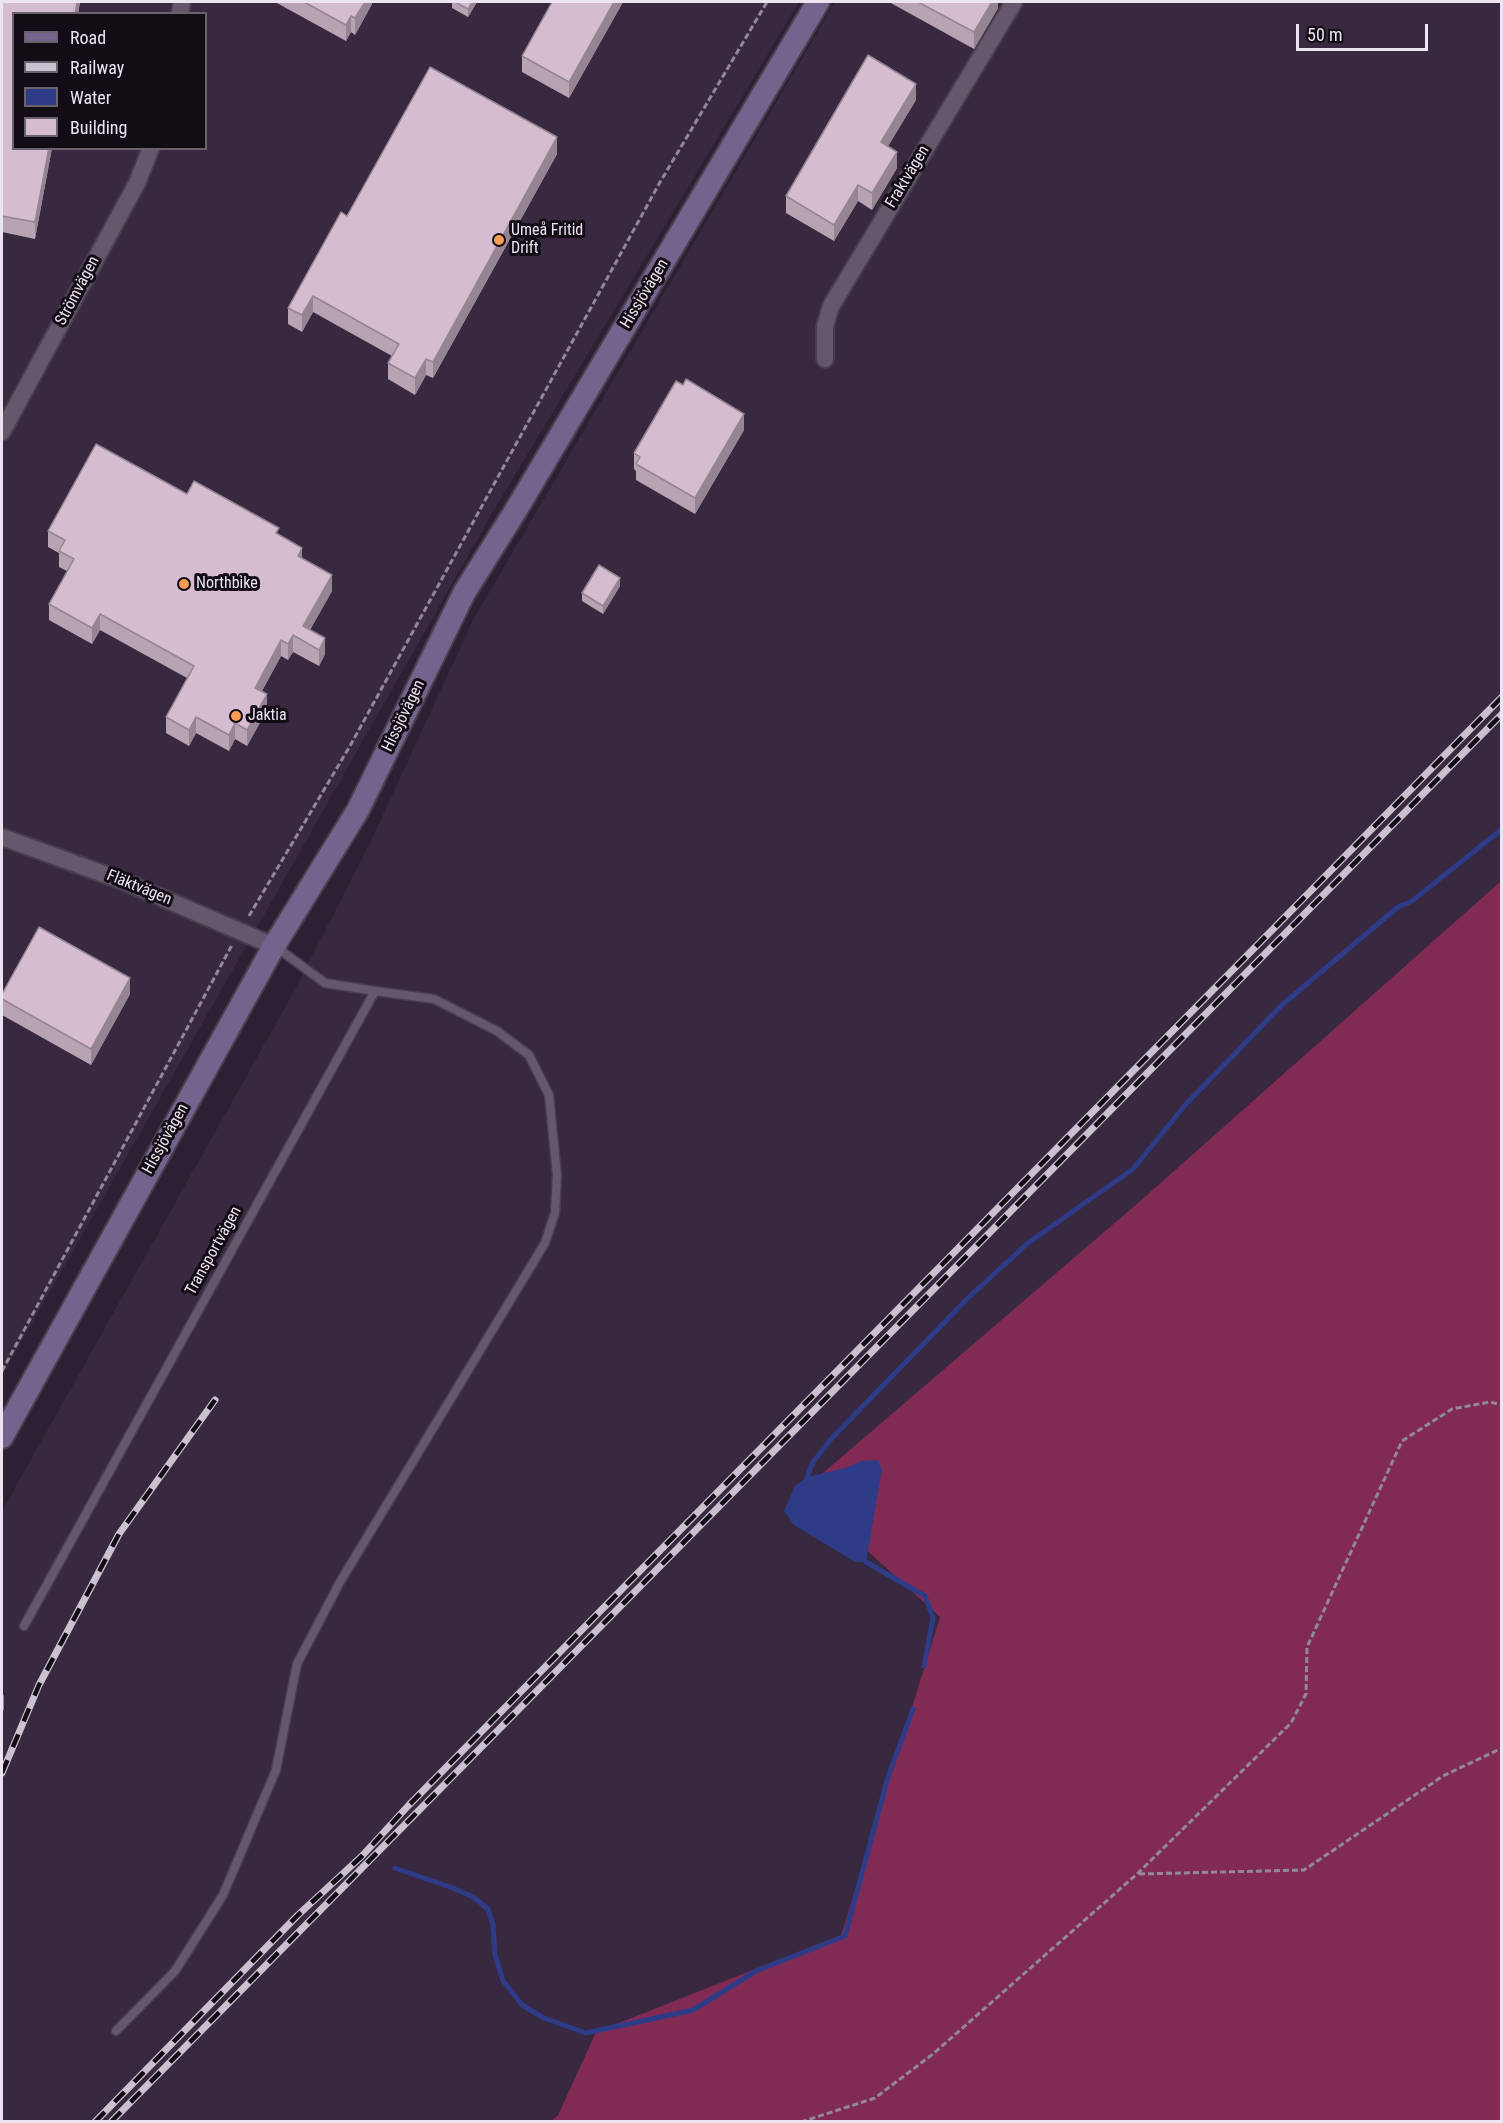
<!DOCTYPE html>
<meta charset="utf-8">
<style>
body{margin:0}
#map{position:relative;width:1503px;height:2123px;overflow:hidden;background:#2c2033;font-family:"Roboto Condensed",sans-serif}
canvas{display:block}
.frame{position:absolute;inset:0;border:3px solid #ece4f1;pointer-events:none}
.legend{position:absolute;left:12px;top:12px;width:195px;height:138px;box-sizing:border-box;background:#120c15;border:2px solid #69626d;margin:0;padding:8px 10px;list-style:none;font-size:18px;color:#ece4f1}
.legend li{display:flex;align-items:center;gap:12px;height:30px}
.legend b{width:30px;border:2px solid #69626d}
.scale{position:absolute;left:1296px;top:24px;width:132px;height:27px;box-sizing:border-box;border:3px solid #ece4f1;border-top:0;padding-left:8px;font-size:18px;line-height:21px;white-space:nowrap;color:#ece4f1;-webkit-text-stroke:4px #120c15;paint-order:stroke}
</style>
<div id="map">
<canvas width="1503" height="2123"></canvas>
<div class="frame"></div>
<ul class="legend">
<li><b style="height:8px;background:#72648c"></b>Road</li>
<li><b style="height:8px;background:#c9c1cf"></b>Railway</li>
<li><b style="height:16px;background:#2e3b87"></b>Water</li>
<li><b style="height:16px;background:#d5bdcf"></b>Building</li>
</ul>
<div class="scale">50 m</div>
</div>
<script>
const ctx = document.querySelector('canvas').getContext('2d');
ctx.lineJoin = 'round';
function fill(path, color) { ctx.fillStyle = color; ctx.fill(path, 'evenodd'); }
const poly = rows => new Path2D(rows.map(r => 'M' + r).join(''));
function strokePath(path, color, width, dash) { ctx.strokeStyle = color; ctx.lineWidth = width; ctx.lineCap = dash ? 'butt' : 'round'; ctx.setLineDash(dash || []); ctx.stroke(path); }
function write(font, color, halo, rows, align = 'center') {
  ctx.font = font + ' "Roboto Condensed",sans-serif'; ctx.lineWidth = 6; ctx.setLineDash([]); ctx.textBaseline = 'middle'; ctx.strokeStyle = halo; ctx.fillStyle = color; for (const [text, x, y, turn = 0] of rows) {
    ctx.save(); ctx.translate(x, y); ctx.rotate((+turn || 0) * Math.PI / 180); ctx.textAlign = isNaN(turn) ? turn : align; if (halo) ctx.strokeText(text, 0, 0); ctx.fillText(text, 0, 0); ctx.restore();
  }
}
const built = poly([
 [2,2,799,2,493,512,2,1376],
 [14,14,206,14,206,148,14,148],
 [835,2,1501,2,1501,881,1139,1202,803,1491,940,1617,841,1935,596,2032,558,2115,550,2121,2,2122,2,1511,292,995,370,843,474,618]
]);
const forest = poly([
 [1501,881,1501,2121,550,2122,558,2115,596,2032,841,1935,940,1617,802,1491,1139,1202]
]);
const water = poly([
 [878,1460,882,1469,866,1562,855,1562,794,1525,784,1511,795,1486,807,1477,846,1468,861,1461]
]);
const stream = poly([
 [807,1477,813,1462,832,1438,969,1297,1028,1243,1133,1169,1186,1104,1283,1004,1398,907,1412,901,1502,829],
 [866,1562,925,1596,933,1618,924,1666],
 [395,1868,450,1887,473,1897,488,1909,493,1925,495,1955,503,1981,522,2005,544,2018,586,2033,693,2010,756,1971,845,1936,888,1777,913,1709]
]);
const path = poly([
 [249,916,350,746,659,184,767,2],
 [2,1371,232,945],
 [1139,1874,1304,1870,1443,1776,1502,1748],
 [801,2122,875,2098,933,2054,1137,1874,1291,1723,1306,1694,1307,1647,1402,1441,1452,1409,1490,1402,1502,1405]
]);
const lane = poly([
 [24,1626,375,991,325,983,276,947],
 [116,2031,175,1971,223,1895,276,1770,297,1664,340,1582,545,1243,555,1213,557,1175,549,1095,529,1055,497,1031,434,999,375,991]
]);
const street = poly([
 [180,14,182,2],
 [825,359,825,326,831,306,1014,2],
 [2,432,137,183,151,148],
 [2,837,123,881,274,946]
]);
const secondary = poly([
 [2,1437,274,946,358,810,464,593,516,510,818,2]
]);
const rail = poly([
 [2,1773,39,1685,119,1534,215,1400],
 [95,2122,298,1915,362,1856,408,1806,1502,697],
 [111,2122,1502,714]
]);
const wall = poly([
 [2,2,80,2,78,14,14,14,14,148,52,148,35,239,2,232],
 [275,2,372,2,372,4,355,35,351,32,346,41],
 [452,2,477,2,468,17,452,8],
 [623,2,569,98,522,72,522,56],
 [889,2,998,2,998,8,974,49],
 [916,100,888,146,897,168,872,210,858,201,834,241,786,213,786,196],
 [557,154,433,378,426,375,415,395,388,379,388,363,392,356,313,312,302,332,288,324,288,308,347,216],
 [744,430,695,514,636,480,636,471,634,469,634,453],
 [187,494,279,535,302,558,332,591,310,630,325,654,319,666,293,652,288,660,281,656,262,691,267,710,247,746,235,739,229,751,196,733,189,746,166,733,166,717,187,678,100,630,92,644,49,620,49,604,67,571,59,567,59,553,48,547,48,531],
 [620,586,603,614,582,601,582,593],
 [2,994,130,994,91,1065,2,1015]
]);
const shadedWall = poly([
 [77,2,80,2,78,14,75,14],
 [365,2,372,2,372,4,355,35,355,18],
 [472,2,477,2,468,17,468,9],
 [614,2,623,2,569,98,569,82],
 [992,2,998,2,998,8,974,49,974,32],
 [351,16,351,32,346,41,346,25],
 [916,84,916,100,881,158,881,142],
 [557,137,557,154,433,378,433,362],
 [49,148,52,148,35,239,35,222],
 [897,152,897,168,872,210,872,193],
 [858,185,858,201,834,241,834,225],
 [313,296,313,312,302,332,302,315],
 [426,359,426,375,415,395,415,378],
 [744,414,744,430,695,514,695,498],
 [302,548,302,564,298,556],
 [332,575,332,591,303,642,303,626],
 [620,578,620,586,603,614,603,606],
 [100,614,100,630,92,644,92,628],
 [293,635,293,652,288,660,288,644],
 [325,638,325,654,319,666,319,650],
 [281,640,281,656,255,704,255,688],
 [267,694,267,710,247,746,247,730],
 [196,717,196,733,189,746,189,730],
 [235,723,235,739,229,751,229,735],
 [130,978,130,994,91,1065,91,1049],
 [4,1694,4,1709,2,1714,2,1698]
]);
const building = poly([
 [2,2,77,2,75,14,14,14,14,148,49,148,35,222,2,216,2,2],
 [304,2,365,2,355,18,351,16,346,25,304,2],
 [455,2,472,2,468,9,455,2],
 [552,2,614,2,569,82,522,56,552,2],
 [918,2,992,2,974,32,918,2],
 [868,55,916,84,881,142,897,152,872,193,858,185,834,225,786,196,868,55],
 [430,67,557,137,433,362,426,359,415,378,388,363,399,344,313,296,302,315,288,308,341,212,347,216,430,67],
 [686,379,744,414,695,498,636,464,640,457,634,453,676,381,683,385,686,379],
 [96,444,187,494,194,481,279,528,276,533,302,548,298,556,332,575,303,626,325,638,319,650,293,635,288,644,281,640,255,688,267,694,247,730,235,723,229,735,196,717,189,730,166,717,194,666,100,614,92,628,49,604,74,559,59,551,65,540,48,531,96,444],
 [599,565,620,578,603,606,582,593,599,565],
 [39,927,130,978,91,1049,2,999,2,994,39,927]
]);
const markers = [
 [499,240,6,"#fc9d53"],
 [184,584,6,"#fc9d53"],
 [236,716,6,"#fc9d53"]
];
const streetNames = [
 ["Fraktvägen",908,177,-59],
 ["Strömvägen",78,291,-62],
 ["Hissjövägen",645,294,-59],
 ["Hissjövägen",404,716,-64],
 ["Fläktvägen",139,888,22],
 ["Hissjövägen",166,1139,-61],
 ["Transportvägen",214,1251,-61]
];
const poiNames = [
 ["Umeå Fritid",511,231],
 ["Drift",511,249],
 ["Northbike",196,584],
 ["Jaktia",248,716]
];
fill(built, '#382840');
fill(forest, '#812b54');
fill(water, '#2e3b87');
strokePath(stream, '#2e3b87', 5);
strokePath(lane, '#483e4e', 11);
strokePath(street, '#483e4e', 20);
strokePath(secondary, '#483e4e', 26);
strokePath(path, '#928898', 3, [6, 3]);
strokePath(lane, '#65586d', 8);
strokePath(street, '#65586d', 16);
strokePath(secondary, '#72648c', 22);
strokePath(rail, '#c9c1cf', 7);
strokePath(rail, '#120c15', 4.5, [14]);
fill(wall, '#b7a3b2');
fill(shadedWall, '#958491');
fill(building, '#d5bdcf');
strokePath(building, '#958491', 1.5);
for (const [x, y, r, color] of markers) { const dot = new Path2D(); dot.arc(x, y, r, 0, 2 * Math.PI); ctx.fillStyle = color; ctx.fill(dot); strokePath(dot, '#120c15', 2); }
write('16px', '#ece4f1', '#120c15', streetNames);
write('16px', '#ece4f1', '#120c15', poiNames, 'left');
</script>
